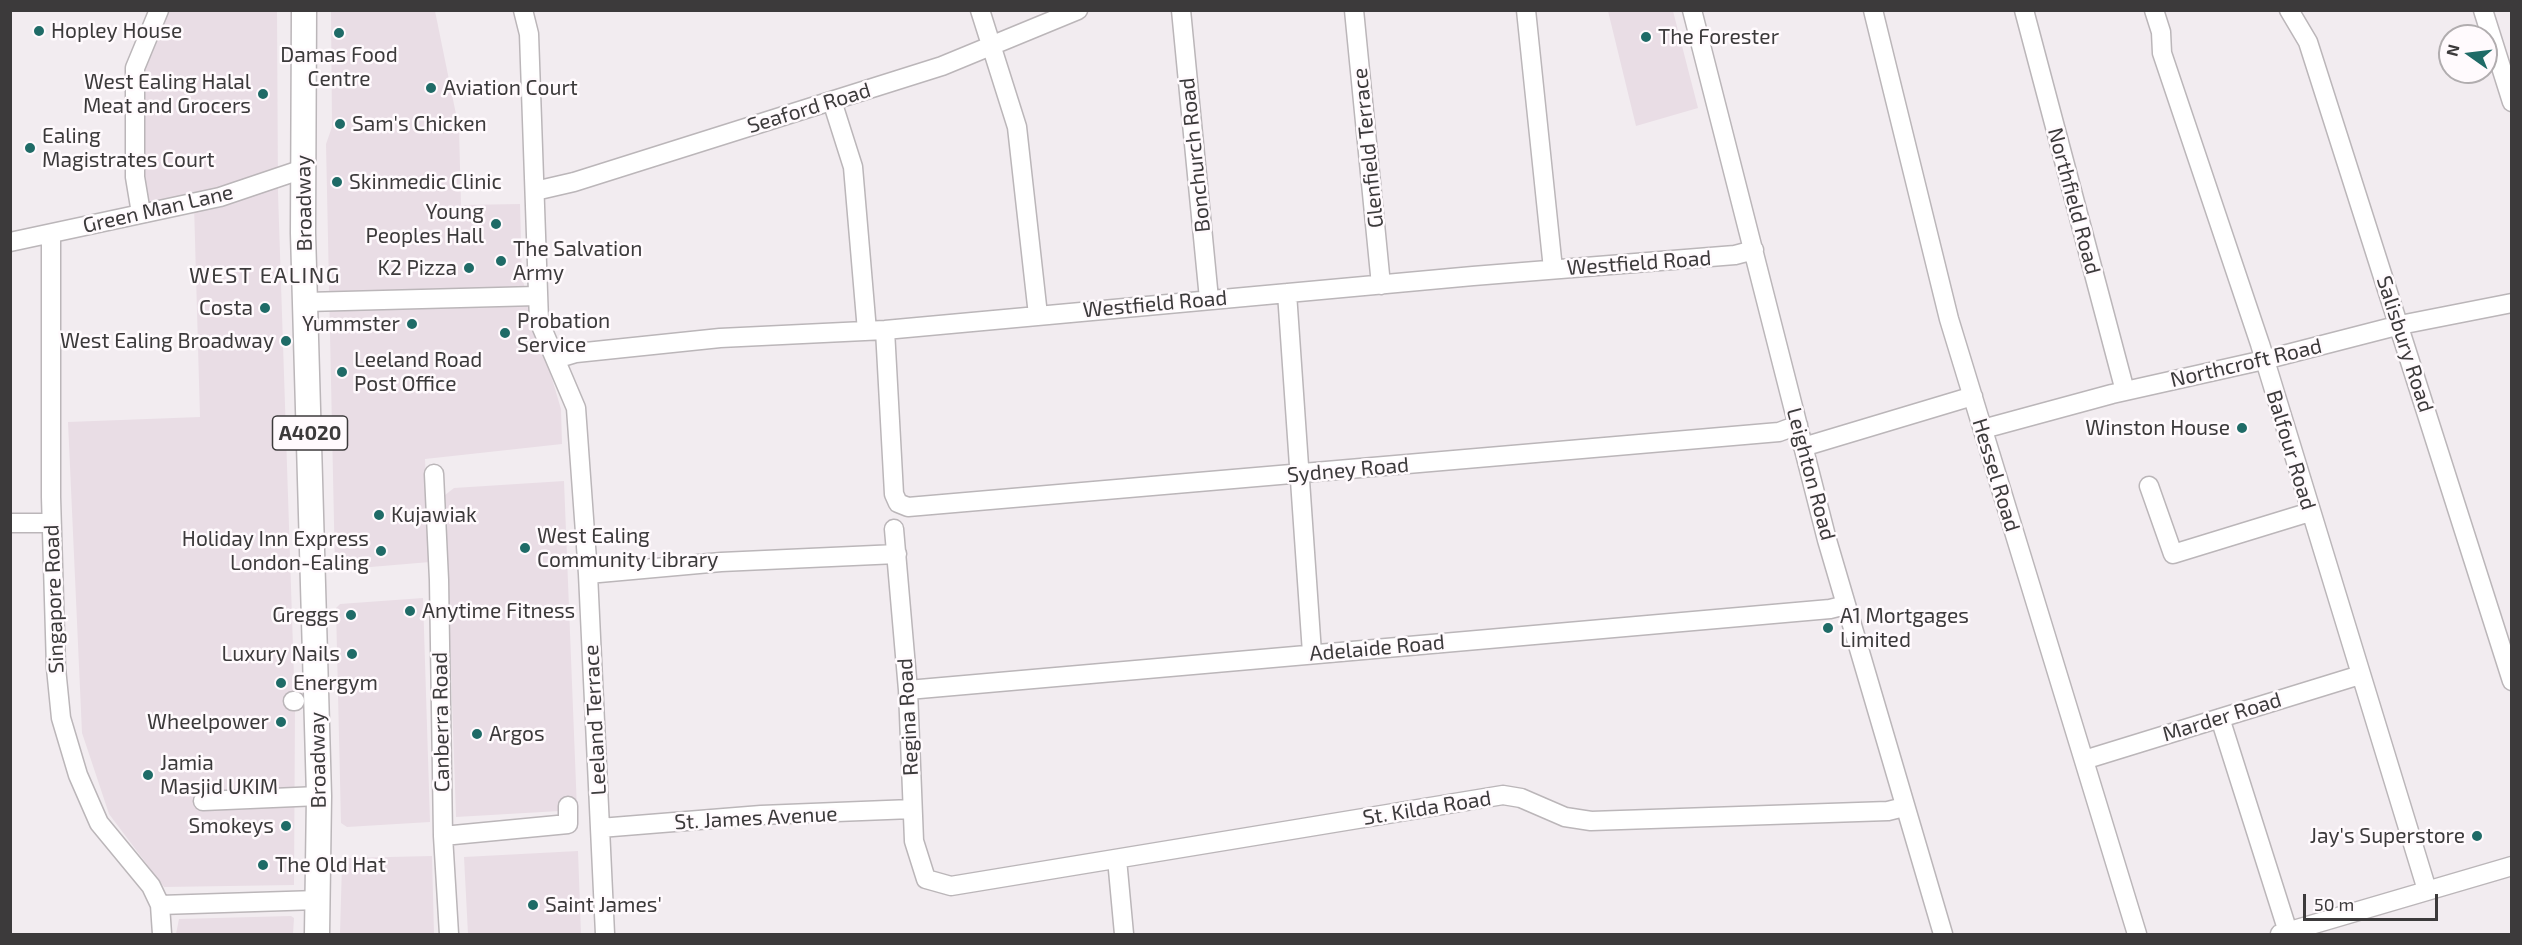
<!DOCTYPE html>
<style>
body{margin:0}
#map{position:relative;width:2522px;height:945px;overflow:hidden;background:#f2ecf0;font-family:"Exo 2",sans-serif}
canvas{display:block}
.frame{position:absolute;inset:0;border:12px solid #3c3a3b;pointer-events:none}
.north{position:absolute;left:2438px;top:24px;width:60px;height:60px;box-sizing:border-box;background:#fffafd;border:2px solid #b1adaf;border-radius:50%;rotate:284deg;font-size:16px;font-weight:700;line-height:24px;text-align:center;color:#3c3a3b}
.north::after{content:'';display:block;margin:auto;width:21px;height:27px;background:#1f6b67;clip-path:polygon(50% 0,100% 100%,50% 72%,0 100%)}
.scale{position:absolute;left:2303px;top:894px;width:135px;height:27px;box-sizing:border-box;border:3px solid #3c3a3b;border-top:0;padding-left:8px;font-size:18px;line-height:21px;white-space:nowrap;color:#3c3a3b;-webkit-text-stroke:4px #fffafd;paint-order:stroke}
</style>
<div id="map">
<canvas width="2522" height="945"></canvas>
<div class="frame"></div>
<div class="north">N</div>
<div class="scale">50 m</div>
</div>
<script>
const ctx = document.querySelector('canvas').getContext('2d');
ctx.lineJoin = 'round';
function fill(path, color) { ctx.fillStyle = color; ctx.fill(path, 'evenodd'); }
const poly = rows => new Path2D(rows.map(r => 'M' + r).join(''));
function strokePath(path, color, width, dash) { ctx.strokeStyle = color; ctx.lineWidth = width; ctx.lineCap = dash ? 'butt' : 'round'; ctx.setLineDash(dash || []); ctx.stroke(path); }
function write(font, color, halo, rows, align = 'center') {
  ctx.font = font + ' "Exo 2",sans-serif'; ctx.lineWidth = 5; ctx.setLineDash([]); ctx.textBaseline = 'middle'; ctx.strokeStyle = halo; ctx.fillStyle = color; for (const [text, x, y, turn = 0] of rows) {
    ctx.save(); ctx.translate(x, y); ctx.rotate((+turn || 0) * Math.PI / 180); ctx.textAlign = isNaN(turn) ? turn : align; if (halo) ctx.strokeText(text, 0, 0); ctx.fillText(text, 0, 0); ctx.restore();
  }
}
const built = poly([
 [161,11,277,11,278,193,295,708,294,885,164,887,109,814,82,733,68,422,200,417,194,205,146,214,141,68],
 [331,11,435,11,459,129,461,205,520,204,522,278,561,409,562,444,425,459,430,562,335,570,326,144,332,127],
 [1608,11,1673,11,1698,108,1636,126],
 [564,481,577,810,456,817,445,495,454,488],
 [423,598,430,822,347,827,341,823,336,608,340,604],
 [578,851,581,934,468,934,464,857],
 [432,856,434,934,340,934,342,864,347,858],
 [291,916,294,918,293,934,176,934,179,919]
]);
const minor = poly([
 [523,10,529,34,539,321,576,408,588,574,605,934],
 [980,10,1017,127,1038,315],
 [1181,10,1209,299],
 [1354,10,1381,285],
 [1526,10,1553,269],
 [1692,10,1827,540,1943,934],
 [1873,10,1949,319,2137,934],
 [2024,10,2125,391],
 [2154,10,2161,32,2162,53,2260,344,2427,890],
 [2289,10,2308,42,2512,681],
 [2483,10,2512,102],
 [832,101,853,167,867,331],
 [535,191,574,182,942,66,1078,10],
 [141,213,135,177,135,68,159,10],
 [51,235,51,497,56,668,61,718,78,775,99,823,151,886,160,905,162,934],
 [10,242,220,197,303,169],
 [1287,293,1312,653],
 [306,302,537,296],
 [885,330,894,494,898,503,908,507,1779,432,1798,425],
 [556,359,576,353,720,338,885,330,1473,276,1735,255,1754,250],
 [1983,429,2112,394,2264,360,2400,325,2512,303],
 [1803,447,1973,396],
 [434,474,439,580,443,836,449,934],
 [2149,486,2173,554,2310,512],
 [10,523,51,523],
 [894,529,908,690,914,841,926,879,951,886,1503,795,1521,798,1565,817,1591,821,1888,811,1904,807],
 [588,574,721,562,897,554],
 [908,690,1830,609,1846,605],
 [293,701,295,701],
 [2220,718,2288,932],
 [2084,760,2360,675],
 [203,801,319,796],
 [600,828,761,815,912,809],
 [443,836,568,824,568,806],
 [1117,859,1124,934],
 [160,905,318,900],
 [2280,934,2512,866]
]);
const major = poly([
 [304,10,303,233,319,796,317,934]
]);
const markers = [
 [39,31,6,"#1f6b67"],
 [339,33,6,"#1f6b67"],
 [1646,37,6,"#1f6b67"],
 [431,88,6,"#1f6b67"],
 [263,94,6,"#1f6b67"],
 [340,124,6,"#1f6b67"],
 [30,148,6,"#1f6b67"],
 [337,182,6,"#1f6b67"],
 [496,224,6,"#1f6b67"],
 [501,261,6,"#1f6b67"],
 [469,268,6,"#1f6b67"],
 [265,308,6,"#1f6b67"],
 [412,324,6,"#1f6b67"],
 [505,333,6,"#1f6b67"],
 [286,341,6,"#1f6b67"],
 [342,372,6,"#1f6b67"],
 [2242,428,6,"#1f6b67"],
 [379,515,6,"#1f6b67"],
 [525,548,6,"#1f6b67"],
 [381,551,6,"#1f6b67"],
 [410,611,6,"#1f6b67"],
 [351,615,6,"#1f6b67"],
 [1828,628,6,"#1f6b67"],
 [352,654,6,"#1f6b67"],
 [281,683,6,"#1f6b67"],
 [281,722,6,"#1f6b67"],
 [477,734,6,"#1f6b67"],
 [148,775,6,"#1f6b67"],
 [286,826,6,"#1f6b67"],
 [2477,836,6,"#1f6b67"],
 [263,865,6,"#1f6b67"],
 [533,905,6,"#1f6b67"]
];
const shields = [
 [310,433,75]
];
const shieldNames = [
 ["A4020",310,433]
];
const poiNames = [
 ["Hopley House",51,31],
 ["The Forester",1658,37],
 ["Damas Food",339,55,"center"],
 ["Centre",339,79,"center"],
 ["West Ealing Halal",251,82,"right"],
 ["Meat and Grocers",251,106,"right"],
 ["Aviation Court",443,88],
 ["Sam's Chicken",352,124],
 ["Ealing",42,136],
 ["Magistrates Court",42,160],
 ["Skinmedic Clinic",349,182],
 ["Young",484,212,"right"],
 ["Peoples Hall",484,236,"right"],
 ["The Salvation",513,249],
 ["Army",513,273],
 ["K2 Pizza",457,268,"right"],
 ["Costa",253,308,"right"],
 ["Probation",517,321],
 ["Service",517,345],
 ["Yummster",400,324,"right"],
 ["West Ealing Broadway",274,341,"right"],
 ["Leeland Road",354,360],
 ["Post Office",354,384],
 ["Winston House",2230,428,"right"],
 ["Kujawiak",391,515],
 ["West Ealing",537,536],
 ["Community Library",537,560],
 ["Holiday Inn Express",369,539,"right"],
 ["London-Ealing",369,563,"right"],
 ["Anytime Fitness",422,611],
 ["Greggs",339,615,"right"],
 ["A1 Mortgages",1840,616],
 ["Limited",1840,640],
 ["Luxury Nails",340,654,"right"],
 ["Energym",293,683],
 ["Wheelpower",269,722,"right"],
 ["Argos",489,734],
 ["Jamia",160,763],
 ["Masjid UKIM",160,787],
 ["Smokeys",274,826,"right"],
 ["Jay's Superstore",2465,836,"right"],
 ["The Old Hat",275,865],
 ["Saint James'",545,905]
];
const streetNames = [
 ["Seaford Road",809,108,-17],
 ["Glenfield Terrace",1368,148,-96],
 ["Bonchurch Road",1195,155,-96],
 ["Northfield Road",2074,201,75],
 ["Broadway",304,203,-91],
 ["Green Man Lane",158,209,-13],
 ["Westfield Road",1639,263,-4],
 ["Westfield Road",1155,304,-5],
 ["Salisbury Road",2405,344,72],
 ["Northcroft Road",2246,363,-13],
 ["Balfour Road",2291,450,73],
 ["Sydney Road",1348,470,-5],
 ["Leighton Road",1811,474,75],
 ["Hessel Road",1996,475,73],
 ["Singapore Road",54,599,-92],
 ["Adelaide Road",1377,648,-5],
 ["Regina Road",908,717,-93],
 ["Marder Road",2222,717,-17],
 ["Leeland Terrace",595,720,-93],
 ["Canberra Road",441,722,-91],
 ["Broadway",318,760,-91],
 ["St. Kilda Road",1427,808,-9],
 ["St. James Avenue",756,818,-3]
];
const neighbourhoodNames = [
 ["WEST EALING",265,276]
];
fill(built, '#e9dde5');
strokePath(minor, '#bbb6b9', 21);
strokePath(major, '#bbb6b9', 27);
strokePath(minor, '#fff', 18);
strokePath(major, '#fff', 24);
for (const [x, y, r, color] of markers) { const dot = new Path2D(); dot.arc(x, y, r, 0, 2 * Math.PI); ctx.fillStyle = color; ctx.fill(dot); strokePath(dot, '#fffafd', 2); }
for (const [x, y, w] of shields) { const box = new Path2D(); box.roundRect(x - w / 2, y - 17, w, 34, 4.5); ctx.fillStyle = '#fffafd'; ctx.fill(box); strokePath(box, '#3c3a3b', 1.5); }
write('bold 20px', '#3c3a3b', null, shieldNames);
write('21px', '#3c3a3b', '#fffafd', poiNames, 'left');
write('21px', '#3c3a3b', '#fffafd', streetNames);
ctx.letterSpacing = '1.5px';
write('22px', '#3c3a3b', '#fffafd', neighbourhoodNames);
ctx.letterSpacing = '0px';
</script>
